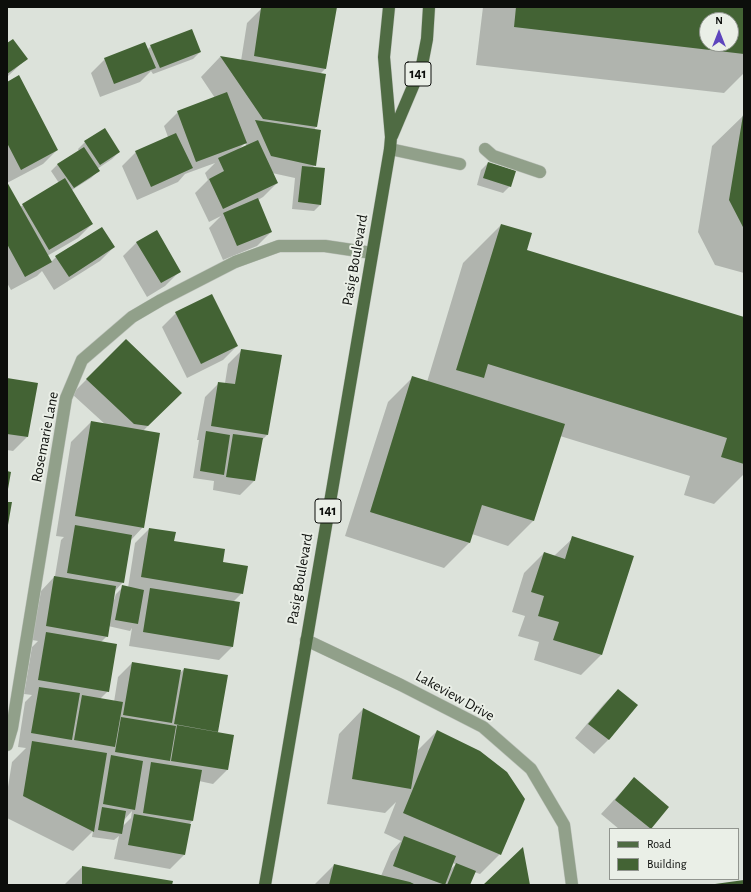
<!DOCTYPE html>
<style>
body{margin:0}
#map{position:relative;width:751px;height:892px;overflow:hidden;background:#dce2da;font-family:"Alegreya Sans",sans-serif}
canvas{display:block}
.frame{position:absolute;inset:0;border:8px solid #0c0e0b;pointer-events:none}
.legend{position:absolute;left:609px;top:828px;width:130px;height:52px;box-sizing:border-box;background:#eaefe7;border:1px solid #91958f;margin:0;padding:5px 7px;list-style:none;font-size:12px;color:#0c0e0b}
.legend li{display:flex;align-items:center;gap:8px;height:20px}
.legend b{width:20px;border:1px solid #91958f}
.north{position:absolute;left:699px;top:12px;width:40px;height:40px;box-sizing:border-box;background:#eaefe7;border:1px solid #91958f;border-radius:50%;rotate:0deg;font-size:11px;font-weight:700;line-height:16px;text-align:center;color:#0c0e0b}
.north::after{content:'';display:block;margin:auto;width:14px;height:18px;background:#5d45bd;clip-path:polygon(50% 0,100% 100%,50% 72%,0 100%)}
</style>
<div id="map">
<canvas width="751" height="892"></canvas>
<div class="frame"></div>
<ul class="legend">
<li><b style="height:5px;background:#4f6b43"></b>Road</li>
<li><b style="height:11px;background:#436334"></b>Building</li>
</ul>
<div class="north">N</div>
</div>
<script>
const ctx = document.querySelector('canvas').getContext('2d');
ctx.lineJoin = 'round';
function fill(path, color) { ctx.fillStyle = color; ctx.fill(path, 'evenodd'); }
const poly = rows => new Path2D(rows.map(r => 'M' + r).join(''));
function strokePath(path, color, width, dash) { ctx.strokeStyle = color; ctx.lineWidth = width; ctx.lineCap = dash ? 'butt' : 'round'; ctx.setLineDash(dash || []); ctx.stroke(path); }
function write(font, color, halo, rows, align = 'center') {
  ctx.font = font + ' "Alegreya Sans",sans-serif'; ctx.lineWidth = 4; ctx.setLineDash([]); ctx.textBaseline = 'middle'; ctx.strokeStyle = halo; ctx.fillStyle = color; for (const [text, x, y, turn = 0] of rows) {
    ctx.save(); ctx.translate(x, y); ctx.rotate((+turn || 0) * Math.PI / 180); ctx.textAlign = isNaN(turn) ? turn : align; if (halo) ctx.strokeText(text, 0, 0); ctx.fillText(text, 0, 0); ctx.restore();
  }
}
const shadow = poly([
 [291,7,336,7,326,68,320,74,325,75,316,127,314,130,315,165,312,168,321,204,314,211,292,209,295,178,272,173,277,183,263,197,258,200,271,232,257,246,223,260,209,228,221,216,209,222,195,193,208,180,205,173,215,163,185,174,178,182,137,200,122,166,136,152,168,137,164,126,178,112,215,98,201,77,220,57,241,61,247,23,261,9],
 [245,143,247,146,238,150],
 [483,7,744,7,744,73,724,93,476,65],
 [707,20,731,20,731,44,707,44],
 [7,44,26,59,7,77],
 [151,46,200,52,193,59,153,74,151,71,140,82,100,97,91,73,105,59,147,50],
 [7,83,57,150,43,164,7,183],
 [744,115,744,273,715,265,698,232,712,146],
 [85,142,119,152,112,159,97,169,98,171,91,178,72,190,92,224,78,238,47,256,51,262,56,257,114,247,100,261,54,290,42,271,37,276,11,290,7,283,7,184,20,207,59,183,51,171,58,164,79,151,78,149],
 [488,163,510,186,503,193,477,185,481,170],
 [501,225,525,251,744,319,744,474,714,504,684,495,690,476,560,436,533,521,508,546,472,534,469,543,444,568,345,536,388,402,413,377,427,382,463,263],
 [137,242,179,272,165,286,147,297,123,256],
 [176,313,237,346,223,360,187,378,162,327],
 [126,340,180,393,143,431,143,527,131,540,123,582,114,592,113,600,114,600,116,594,123,587,128,588,135,543,149,529,173,542,222,563,242,593,233,602,233,646,219,660,129,646,132,628,130,631,108,626,107,636,101,642,108,691,100,699,114,702,118,677,132,663,180,673,184,669,217,731,216,733,227,770,213,784,199,781,192,821,189,825,184,855,170,869,114,859,119,836,114,840,92,837,93,831,73,851,7,818,7,793,12,762,26,748,18,747,25,702,32,695,24,694,32,647,38,641,32,640,41,591,55,576,61,540,64,537,56,536,71,442,91,422,106,425,72,394],
 [132,811,131,818,123,826,124,820],
 [242,350,267,435,261,441,254,481,240,495,213,490,214,481,193,478,199,440,197,440,205,397,219,383,225,383,228,364],
 [7,379,27,437,13,451,7,450],
 [573,538,601,655,581,675,534,660,539,642,518,636,525,616,512,612,524,573,544,553,554,556],
 [618,690,637,705,608,740,594,754,575,738,604,704],
 [363,709,416,752,437,731,500,854,480,874,474,872,469,885,314,885,334,865,381,876,391,852,401,841,384,833,396,802,385,813,327,804,339,734],
 [452,863,456,864,449,871],
 [634,778,668,807,650,829,619,829,601,814],
 [82,867,171,885,64,885]
]);
const building = poly([
 [277,7,337,7,326,69,254,56,261,8],
 [516,7,744,7,744,54,514,27],
 [707,20,731,20,731,44,707,44],
 [192,29,201,52,160,68,150,45],
 [13,39,28,59,7,74,7,43],
 [145,42,156,68,114,84,104,58],
 [220,56,326,74,317,127,263,119],
 [19,75,58,150,21,170,7,143,7,82],
 [227,92,247,143,196,162,177,111],
 [743,115,744,115,744,229,729,200],
 [255,120,321,130,316,166,271,156],
 [105,128,120,152,100,165,84,141],
 [176,133,193,168,151,187,135,151],
 [258,140,278,183,223,209,209,179,224,171,218,158],
 [84,147,100,171,74,188,57,164],
 [488,162,516,171,511,187,483,178],
 [302,166,325,168,321,205,298,202],
 [65,178,93,224,49,250,22,204],
 [7,182,52,262,25,277,7,244],
 [258,198,272,232,237,246,223,213],
 [501,224,532,233,527,250,744,317,744,464,721,457,727,438,488,364,484,378,456,370],
 [102,227,115,247,69,277,55,256],
 [157,230,181,272,161,283,136,242],
 [212,294,238,346,201,364,175,312],
 [126,339,182,393,148,426,134,424,86,379],
 [241,349,282,355,268,435,211,426,218,382,235,384],
 [412,376,565,424,534,521,482,505,470,543,370,512],
 [7,378,38,383,28,437,7,434],
 [91,421,160,433,144,528,75,516],
 [206,431,230,435,224,475,200,471],
 [233,434,263,438,255,481,226,477],
 [7,471,11,472,8,489,7,489],
 [7,502,12,502,8,525,7,525],
 [75,525,132,535,124,583,67,573],
 [149,528,176,532,174,541,225,549,223,562,248,566,243,594,141,577],
 [572,536,634,556,602,655,553,640,559,622,538,616,544,596,531,592,544,552,565,559],
 [54,576,116,586,108,637,46,626],
 [122,585,144,590,138,624,115,620],
 [150,588,240,602,233,647,143,632],
 [46,632,117,644,109,692,38,680],
 [132,662,181,670,172,723,123,715],
 [184,668,228,675,218,732,174,724],
 [39,687,80,693,72,740,31,733],
 [618,689,638,705,609,740,588,724],
 [82,695,123,702,115,747,74,740],
 [363,708,420,736,411,789,352,779],
 [121,717,176,726,170,761,115,752],
 [177,725,234,735,228,770,171,761],
 [437,730,480,751,507,772,525,799,501,855,403,813],
 [32,741,107,753,94,832,23,796],
 [111,755,143,761,135,810,103,804],
 [151,762,202,770,193,821,143,813],
 [634,777,669,807,651,829,615,800],
 [102,807,126,811,122,834,98,830],
 [134,814,191,824,185,855,128,845],
 [404,836,456,856,445,885,393,866],
 [523,847,530,885,483,885],
 [456,863,476,871,470,885,447,885],
 [334,864,410,882,416,885,329,885],
 [82,866,173,881,172,885,82,885],
 [744,880,744,885,715,885,715,884]
]);
const service = poly([
 [390,149,460,164],
 [485,149,493,156,540,172]
]);
const minor = poly([
 [306,640,401,685,483,727,531,769,564,825,572,885],
 [7,745,12,728,66,398,82,360,132,317,161,300,235,262,279,246,325,246,372,253]
]);
const primary = poly([
 [392,136,422,65,427,39,429,7],
 [265,885,390,149,391,137,384,57,389,7]
]);
const shields = [
 [418,74,26],
 [328,511,26]
];
const shieldNames = [
 ["141",418,74],
 ["141",328,511]
];
const streetNames = [
 ["Pasig Boulevard",355,260,-80],
 ["Rosemarie Lane",45,437,-79],
 ["Pasig Boulevard",300,579,-80],
 ["Lakeview Drive",455,696,29]
];
fill(shadow, '#0003');
fill(building, '#436334');
strokePath(service, '#bbc0b9', 13);
strokePath(minor, '#bbc0b9', 13);
strokePath(primary, '#bbc0b9', 13);
strokePath(service, '#91a08a', 12);
strokePath(minor, '#91a08a', 12);
strokePath(primary, '#4f6b43', 12);
for (const [x, y, w] of shields) { const box = new Path2D(); box.roundRect(x - w / 2, y - 12, w, 24, 3); ctx.fillStyle = '#eaefe7'; ctx.fill(box); strokePath(box, '#0c0e0b', 1); }
write('bold 14px', '#0c0e0b', null, shieldNames);
write('15px', '#0c0e0b', '#eaefe7', streetNames);
</script>
